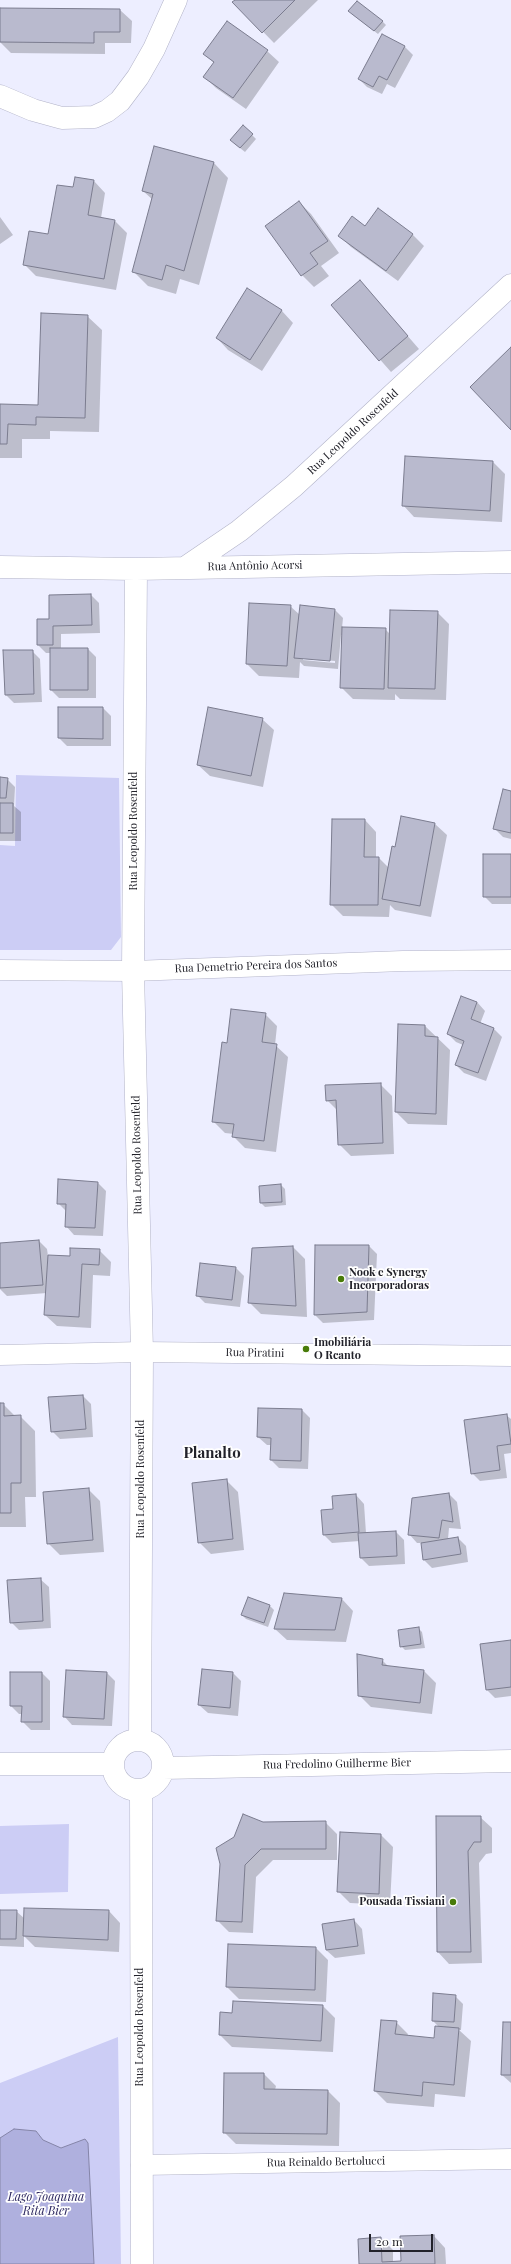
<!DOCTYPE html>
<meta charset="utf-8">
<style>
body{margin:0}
#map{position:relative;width:511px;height:2264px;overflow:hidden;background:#edeeff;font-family:"Playfair Display",serif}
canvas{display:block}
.scale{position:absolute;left:369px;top:2234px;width:64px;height:18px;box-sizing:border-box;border:2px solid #22222a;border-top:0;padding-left:5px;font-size:12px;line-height:14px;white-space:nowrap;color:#22222a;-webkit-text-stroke:3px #fff;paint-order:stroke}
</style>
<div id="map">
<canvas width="511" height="2264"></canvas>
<div class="scale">20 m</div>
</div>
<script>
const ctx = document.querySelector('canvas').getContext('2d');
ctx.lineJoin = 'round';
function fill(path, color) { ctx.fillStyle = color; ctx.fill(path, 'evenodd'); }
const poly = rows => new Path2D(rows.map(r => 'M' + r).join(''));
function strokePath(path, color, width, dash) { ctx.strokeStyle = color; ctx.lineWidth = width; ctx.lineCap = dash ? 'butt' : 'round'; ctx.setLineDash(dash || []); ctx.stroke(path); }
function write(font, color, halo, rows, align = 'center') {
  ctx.font = font + ' "Playfair Display",serif'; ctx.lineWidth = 3.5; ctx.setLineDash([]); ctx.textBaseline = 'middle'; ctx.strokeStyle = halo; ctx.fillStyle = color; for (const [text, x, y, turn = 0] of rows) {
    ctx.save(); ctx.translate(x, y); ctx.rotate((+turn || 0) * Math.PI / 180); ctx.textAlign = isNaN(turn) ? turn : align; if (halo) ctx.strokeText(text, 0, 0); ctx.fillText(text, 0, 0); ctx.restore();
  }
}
const green = poly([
 [16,775,119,778,121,937,111,950,0,950,0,845,15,846],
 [69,1824,68,1892,0,1894,0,1826],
 [118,2037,121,2264,0,2264,0,2083]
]);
const water = poly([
 [14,2129,36,2131,43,2140,61,2148,85,2139,88,2143,94,2264,0,2264,0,2138,14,2129]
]);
const shadow = poly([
 [236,0,318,0,274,43,234,2],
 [0,9,120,10,132,21,131,43,105,43,105,54,11,53,0,42],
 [353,15,382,21,386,25,378,34],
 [382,35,405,47,413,55,395,88,387,84,382,94,367,87,359,79],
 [267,51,279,62,246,109,216,88,204,76,214,63,204,54],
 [252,135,256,139,245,152,235,144],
 [214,163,228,178,199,285,180,279,176,294,148,286,133,271,153,200,143,191],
 [94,181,105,193,101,218,115,221,127,233,116,290,36,276,24,264,49,235,74,189],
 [299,202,311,214,339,253,321,266,329,276,314,287,302,275,267,226],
 [0,217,13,235,0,244],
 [365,227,412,234,424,246,398,281,351,247,339,235],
 [360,281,419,349,391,372,332,305],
 [247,289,282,311,293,323,262,371,228,350,217,338],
 [87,316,102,330,99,432,50,431,50,439,22,439,22,458,0,458,0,405,39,406],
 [493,462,505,474,502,522,414,517,403,505],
 [91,595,99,603,100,633,61,634,61,649,88,649,96,657,96,698,59,698,51,690,51,653,46,653,38,645,50,620,50,596],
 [290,606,300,615,301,607,335,610,343,618,342,628,385,629,390,634,437,612,449,624,446,700,400,699,395,694,395,700,353,699,341,687,343,635,341,635,338,669,304,666,300,662,299,678,259,676,247,664],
 [303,658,335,661,335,663,303,660],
 [32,651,40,659,42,702,14,703,6,695],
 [103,708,111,716,111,746,67,746,59,738],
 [262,719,274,730,263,787,210,776,198,765],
 [0,778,7,779,15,787,14,806,21,812,21,841,0,841],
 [511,792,511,839,503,837,495,829],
 [365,820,376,832,376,858,379,858,389,868,396,848,435,824,447,835,431,917,395,910,390,905,389,917,343,916,331,904],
 [511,855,511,904,492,904,484,896],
 [477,1002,485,1011,480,1024,494,1029,502,1037,486,1081,464,1073,456,1065,463,1045,456,1042,448,1034],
 [265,1014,277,1026,275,1045,288,1057,276,1152,245,1148,233,1136,234,1134,225,1133,213,1121,228,1044],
 [399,1025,425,1026,450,1050,447,1125,408,1124,396,1112],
 [380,1084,392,1096,394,1154,351,1156,339,1144,338,1111,327,1100],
 [98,1183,106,1191,103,1236,74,1235,66,1226,66,1211,58,1203],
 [281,1185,285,1189,286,1205,265,1207,261,1203],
 [39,1241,47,1249,48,1256,71,1257,99,1250,111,1262,110,1276,93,1275,91,1328,57,1326,45,1315,47,1293,7,1296,0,1289,0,1244],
 [316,1246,369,1246,377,1254,374,1320,323,1323,315,1315],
 [293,1247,305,1259,307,1317,261,1314,249,1302,253,1249],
 [236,1268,244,1276,240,1307,205,1303,197,1295],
 [83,1396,91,1404,93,1437,60,1439,52,1431],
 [0,1404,3,1404,16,1417,20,1416,35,1431,36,1497,25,1497,26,1527,0,1527],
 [302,1410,310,1418,308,1469,279,1468,271,1460,271,1445,267,1445,258,1437],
 [506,1415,511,1419,511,1453,504,1454,507,1478,480,1481,472,1473],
 [226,1480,238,1492,244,1550,211,1554,199,1542],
 [88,1489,100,1501,104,1552,60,1555,48,1543],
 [449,1494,457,1502,461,1529,449,1528,448,1539,458,1538,466,1546,468,1562,432,1568,424,1560,422,1543,417,1543,409,1534],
 [356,1495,364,1504,366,1533,396,1532,404,1540,405,1564,369,1566,361,1558,360,1541,332,1543,324,1535,334,1510],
 [40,1579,49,1587,51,1628,19,1630,11,1622],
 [248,1598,270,1606,274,1610,268,1627,246,1619,242,1615],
 [342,1599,353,1611,346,1642,287,1640,275,1629],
 [418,1628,422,1632,425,1648,405,1650,401,1646],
 [511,1641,511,1696,495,1698,487,1690],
 [382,1660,389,1667,424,1671,436,1683,432,1714,371,1707,359,1695],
 [11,1673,42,1673,50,1681,50,1730,31,1730,22,1721,22,1714,19,1714,11,1706],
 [107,1673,115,1681,112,1726,72,1725,64,1716],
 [233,1673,241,1681,238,1716,208,1713,199,1705],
 [437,1817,480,1817,492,1828,492,1853,486,1854,479,1863,482,1963,449,1964,438,1952],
 [325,1822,337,1834,337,1860,273,1860,256,1877,253,1933,229,1932,217,1920,262,1823],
 [341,1833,381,1835,393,1847,390,1905,350,1903,338,1891],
 [0,1911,16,1911,25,1919,109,1911,120,1923,119,1952,35,1947,24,1936,24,1947,0,1946],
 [354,1920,362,1929,365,1954,335,1958,326,1950],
 [229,1945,316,1948,328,1960,326,2002,239,1999,227,1987],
 [455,1996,463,2004,461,2030,459,2030,471,2041,465,2097,435,2094,434,2107,387,2103,375,2091,396,2022,408,2034,407,2037,435,2039,440,2028,433,2021],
 [234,2002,323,2006,335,2018,333,2052,232,2047,220,2035,221,2013,233,2014],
 [511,2023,511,2083,502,2075],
 [264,2074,276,2086,275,2090,328,2091,340,2103,339,2146,236,2144,224,2132],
 [434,2236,445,2248,446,2264,360,2264,381,2238,393,2250,393,2262,402,2262]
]);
const building = poly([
 [235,0,295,0,262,33,232,2,235,0],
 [357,1,383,21,374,31,348,11,357,1],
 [0,8,120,9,120,32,94,32,94,43,0,42,0,8],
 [227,21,268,50,233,98,203,77,214,62,203,54,227,21],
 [382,34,405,46,387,80,379,76,373,87,358,79,382,34],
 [243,125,253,134,240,148,230,140,243,125],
 [154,146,214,162,184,271,166,265,162,280,132,272,153,194,142,191,154,146],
 [75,177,94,180,88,215,115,220,104,279,23,265,29,231,48,234,57,185,73,187,75,177],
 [299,201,328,241,310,253,318,264,301,276,265,226,299,201],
 [378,208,413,234,386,271,338,236,352,216,365,226,378,208],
 [360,280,408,336,379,361,331,305,360,280],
 [247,288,282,310,250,360,216,338,247,288],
 [41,313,88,315,85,418,36,417,36,425,8,424,7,444,0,444,0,404,38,405,41,313],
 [511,347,511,430,470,387,511,347],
 [405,456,493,461,490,511,402,506,405,456],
 [91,594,92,625,53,626,53,645,37,645,37,619,49,619,49,595,91,594],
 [249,603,291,605,287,666,246,664,249,603],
 [300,605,335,609,330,661,294,658,300,605],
 [390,610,438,611,435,689,388,688,390,610],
 [342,627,386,628,384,689,340,688,342,627],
 [50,648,88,648,88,690,50,690,50,648],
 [3,650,33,650,34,694,5,695,3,650],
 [58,707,103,707,103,739,58,738,58,707],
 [208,707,263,718,251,776,197,765,208,707],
 [0,777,8,778,6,798,0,798,0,777],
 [503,789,511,791,511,833,493,829,503,789],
 [0,803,13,803,13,833,0,833,0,803],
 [401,816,435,823,420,906,382,899,392,846,395,847,401,816],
 [332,819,365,819,364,857,379,857,378,905,330,905,332,819],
 [483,854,511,854,511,897,483,897,483,854],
 [461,996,477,1002,471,1019,494,1028,478,1073,455,1065,464,1041,447,1034,461,996],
 [231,1009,266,1013,262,1042,277,1044,264,1141,232,1137,234,1124,212,1122,222,1042,227,1043,231,1009],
 [398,1024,425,1025,425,1036,438,1037,436,1114,395,1112,398,1024],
 [381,1083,383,1143,338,1145,336,1100,326,1101,325,1085,381,1083],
 [58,1179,98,1182,95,1228,65,1227,66,1204,57,1204,58,1179],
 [281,1184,282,1202,260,1203,259,1186,281,1184],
 [39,1240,43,1285,0,1288,0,1243,39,1240],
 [315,1245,369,1245,367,1312,314,1315,315,1245],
 [293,1246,296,1306,248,1303,252,1248,293,1246],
 [70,1248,100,1249,99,1265,82,1264,79,1317,44,1315,48,1255,70,1256,70,1248],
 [200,1263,236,1267,232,1300,196,1296,200,1263],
 [83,1395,86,1429,51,1432,48,1397,83,1395],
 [0,1403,4,1403,4,1416,21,1415,21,1483,11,1483,11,1513,0,1513,0,1403],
 [258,1408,302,1409,301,1461,270,1460,271,1438,257,1437,258,1408],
 [507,1414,511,1444,497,1446,500,1470,471,1474,464,1420,507,1414],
 [227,1479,233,1539,198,1543,192,1483,227,1479],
 [89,1488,93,1540,47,1544,43,1492,89,1488],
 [449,1493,453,1522,442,1520,439,1538,408,1535,412,1498,449,1493],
 [356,1494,359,1532,323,1535,321,1510,333,1509,332,1496,356,1494],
 [396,1531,397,1556,360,1558,358,1533,396,1531],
 [458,1537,461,1554,423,1560,421,1543,458,1537],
 [41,1578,43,1621,10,1623,7,1580,41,1578],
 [284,1593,342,1598,335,1630,274,1629,284,1593],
 [248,1597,270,1605,264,1623,241,1615,248,1597],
 [419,1627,421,1644,400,1647,398,1630,419,1627],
 [511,1640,511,1687,486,1690,480,1644,511,1640],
 [357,1654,383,1659,382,1665,424,1670,420,1703,358,1696,357,1654],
 [202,1669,233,1672,230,1708,198,1705,202,1669],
 [66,1670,107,1672,104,1719,63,1717,66,1670],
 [10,1672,42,1672,42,1722,21,1722,22,1706,10,1706,10,1672],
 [243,1814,263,1822,326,1821,326,1849,261,1849,245,1865,242,1922,216,1921,220,1864,216,1848,234,1837,243,1814],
 [436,1816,481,1816,481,1842,474,1842,468,1851,471,1952,437,1952,436,1816],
 [340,1832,381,1834,379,1894,337,1892,340,1832],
 [24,1908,109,1910,108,1940,23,1936,24,1908],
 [0,1910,17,1910,16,1939,0,1939,0,1910],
 [354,1919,358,1946,326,1950,322,1924,354,1919],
 [228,1944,316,1947,315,1990,226,1987,228,1944],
 [433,1993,456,1995,454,2022,432,2021,433,1993],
 [233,2001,323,2005,321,2041,219,2035,220,2012,232,2013,233,2001],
 [381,2020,397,2021,395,2034,434,2038,435,2026,459,2028,454,2085,423,2082,422,2096,374,2091,381,2020],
 [503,2022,511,2022,511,2075,501,2075,503,2022],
 [224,2073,264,2073,264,2089,328,2090,327,2134,223,2133,224,2073],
 [434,2235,435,2264,359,2264,358,2239,381,2237,382,2262,401,2261,400,2236,434,2235]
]);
const minor = poly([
 [0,970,133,971,403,961,511,960],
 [0,1355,142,1352,511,1356],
 [141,2165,511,2159]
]);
const tertiary = poly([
 [0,96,33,110,62,118,94,117,107,111,120,101,138,77,154,49,176,0],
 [0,567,136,569,511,562],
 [186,567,239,531,294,486,511,285],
 [136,569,133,971,142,1352,140,1740],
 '113 1765a25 25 0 1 1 50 0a25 25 0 1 1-50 0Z',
 [0,1764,113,1764],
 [163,1768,511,1761],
 [141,1791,142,2264]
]);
const markers = [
 [341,1279,4,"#487b08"],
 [306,1349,4,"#487b08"],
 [453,1902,4,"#487b08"]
];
const streetNames = [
 ["Rua Leopoldo Rosenfeld",353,432,-43],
 ["Rua Antônio Acorsi",255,566,-1],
 ["Rua Leopoldo Rosenfeld",134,831,-90],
 ["Rua Demetrio Pereira dos Santos",256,966,-2],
 ["Rua Leopoldo Rosenfeld",137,1155,-91],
 ["Rua Piratini",255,1353,1],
 ["Rua Leopoldo Rosenfeld",141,1479,-90],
 ["Rua Fredolino Guilherme Bier",337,1764,-1],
 ["Rua Leopoldo Rosenfeld",140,2027,-90],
 ["Rua Reinaldo Bertolucci",326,2162,-1]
];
const poiNames = [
 ["Nook e Synergy",349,1273],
 ["Incorporadoras",349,1286],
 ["Imobiliária",314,1343],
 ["O Rcanto",314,1356],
 ["Pousada Tissiani",445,1902,"right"]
];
const waterNames = [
 ["Lago Joaquina",46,2197],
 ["Rita Bier",46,2211]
];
const districtNames = [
 ["Planalto",212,1453]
];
fill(green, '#cccdf5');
fill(water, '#afb0de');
strokePath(water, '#8585a8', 1);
fill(shadow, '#0003');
fill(building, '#b9bace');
strokePath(building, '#7b7c8f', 1);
strokePath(minor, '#b2b3c8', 21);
strokePath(tertiary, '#b2b3c8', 23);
strokePath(minor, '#fff', 20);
strokePath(tertiary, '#fff', 22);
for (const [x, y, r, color] of markers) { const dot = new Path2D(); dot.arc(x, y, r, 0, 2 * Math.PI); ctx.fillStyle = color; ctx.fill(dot); strokePath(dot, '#fff', 1.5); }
write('11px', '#22222a', '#fff', streetNames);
write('bold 11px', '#22222a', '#fff', poiNames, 'left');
write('italic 12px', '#2d2860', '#fff', waterNames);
write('bold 15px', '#22222a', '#fff', districtNames);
</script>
